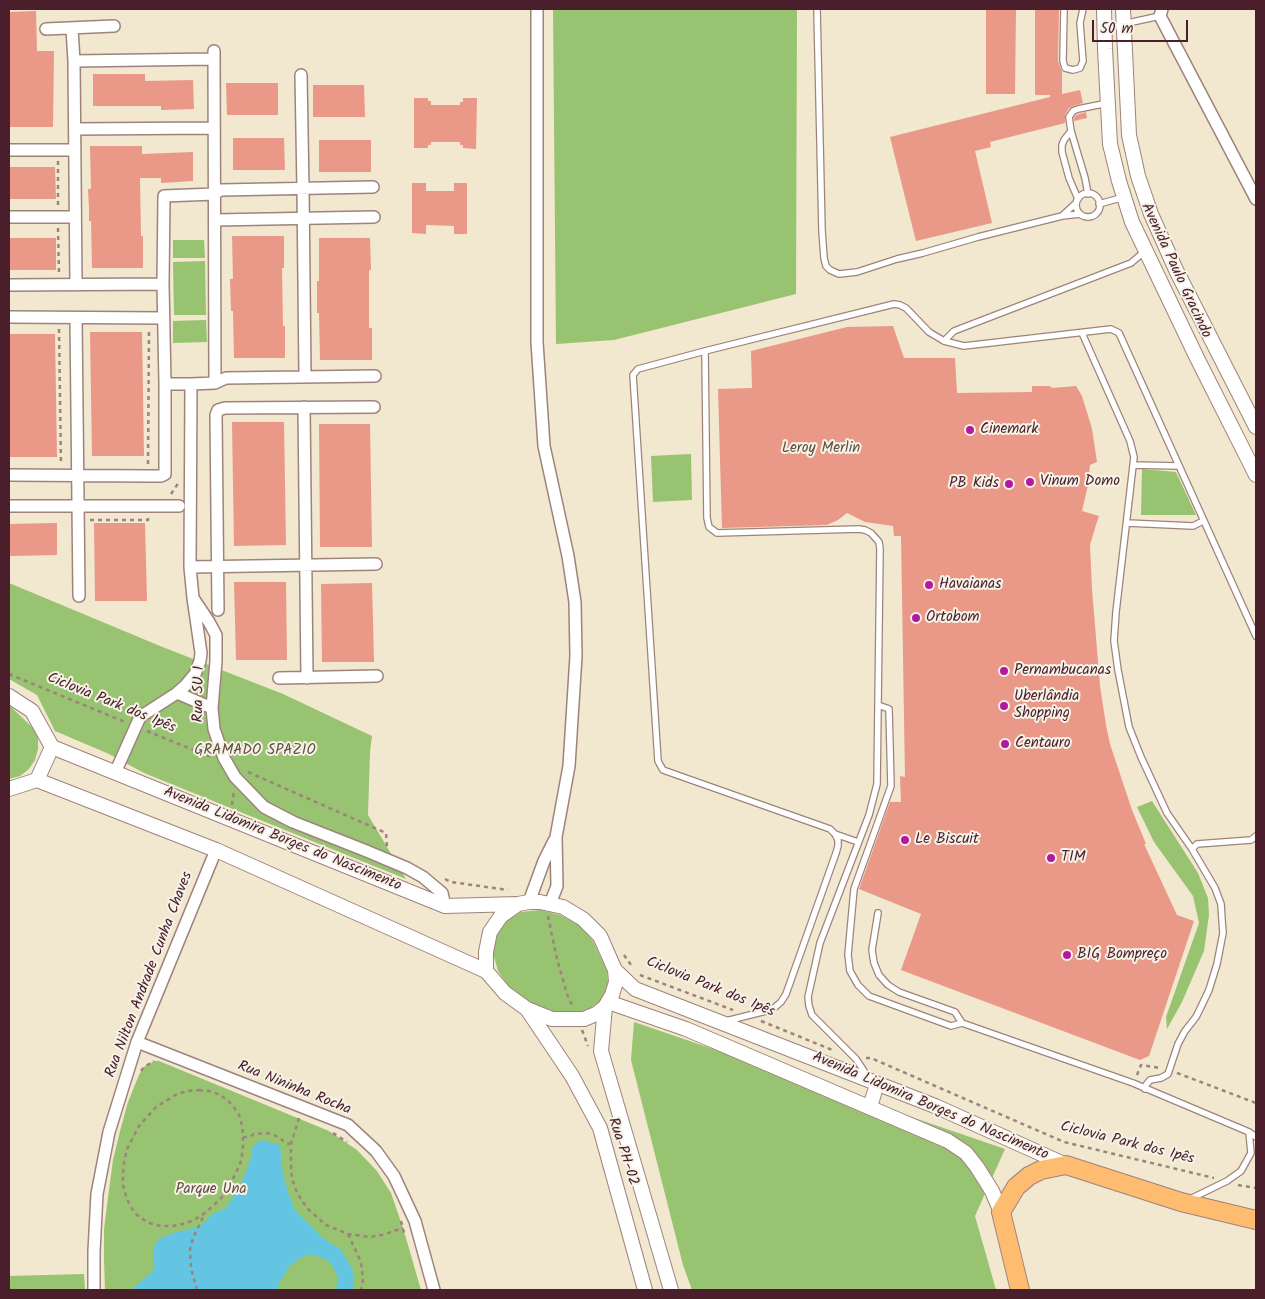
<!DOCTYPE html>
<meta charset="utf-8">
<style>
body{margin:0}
#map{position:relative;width:1265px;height:1299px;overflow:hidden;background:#f2e7cf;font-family:Kalam,sans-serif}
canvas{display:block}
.frame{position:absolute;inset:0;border:10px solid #4a1f2b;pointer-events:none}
.scale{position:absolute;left:1092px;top:20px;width:96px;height:22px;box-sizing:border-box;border:2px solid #4a1f2b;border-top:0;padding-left:6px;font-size:15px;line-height:18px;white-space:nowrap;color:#4a1f2b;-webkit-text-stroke:4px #f7f3e8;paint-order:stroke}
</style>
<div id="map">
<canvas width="1265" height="1299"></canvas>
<div class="frame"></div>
<div class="scale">50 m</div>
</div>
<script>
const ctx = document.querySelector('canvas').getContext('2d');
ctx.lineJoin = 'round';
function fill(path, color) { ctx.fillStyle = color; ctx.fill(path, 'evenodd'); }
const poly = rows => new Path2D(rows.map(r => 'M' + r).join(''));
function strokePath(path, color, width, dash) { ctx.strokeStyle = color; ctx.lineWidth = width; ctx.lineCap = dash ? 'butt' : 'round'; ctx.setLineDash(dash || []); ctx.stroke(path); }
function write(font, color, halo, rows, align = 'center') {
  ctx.font = font + ' Kalam,sans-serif'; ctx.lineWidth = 4; ctx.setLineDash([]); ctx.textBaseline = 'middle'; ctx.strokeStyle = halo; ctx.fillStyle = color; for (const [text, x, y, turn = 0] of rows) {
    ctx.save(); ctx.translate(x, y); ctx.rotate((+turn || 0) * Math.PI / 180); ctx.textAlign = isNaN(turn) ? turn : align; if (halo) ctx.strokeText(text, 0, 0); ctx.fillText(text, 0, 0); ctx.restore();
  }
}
const green = poly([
 [553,9,797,9,796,294,614,340,556,344],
 [173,240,204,240,205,258,173,258],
 [205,261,206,315,174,315,173,262],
 [206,320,207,342,173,343,173,321],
 [691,454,692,500,653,502,651,456],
 [1142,469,1176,472,1196,515,1141,515],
 [9,583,160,646,283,694,372,736,370,752,368,815,406,879,144,773,109,754,55,731,37,695,9,679],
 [9,705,33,728,38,738,38,749,35,760,29,769,20,776,9,779],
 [1152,801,1198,873,1208,898,1209,915,1204,951,1182,1002,1167,1029,1166,1017,1199,923,1193,896,1154,842,1137,807],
 [540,910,560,915,579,925,593,941,607,971,608,982,605,992,600,1001,592,1007,583,1011,554,1012,531,1003,510,988,498,971,493,953,497,935,506,921,521,912],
 [634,1022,1005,1149,975,1216,996,1290,692,1290,683,1265,631,1060],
 [154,1061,159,1061,329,1131,357,1150,377,1171,391,1193,403,1228,421,1290,105,1290,104,1259,104,1229,109,1190,113,1160,120,1131,128,1102,139,1075,144,1067],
 [84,1274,85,1290,9,1290,9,1276]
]);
const water = poly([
 [260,1140,280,1145,283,1175,289,1195,295,1210,321,1236,330,1243,341,1249,353,1271,354,1286,353,1290,336,1290,338,1277,331,1263,321,1257,309,1254,299,1259,290,1266,280,1281,277,1290,131,1290,153,1271,153,1250,156,1242,163,1237,176,1232,191,1229,203,1224,212,1214,226,1208,241,1184,251,1158,252,1148]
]);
const building = poly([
 [986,9,1016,9,1015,94,986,94],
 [1035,9,1059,9,1058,61,1062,72,1062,94,1080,90,1083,103,1076,105,1069,108,1065,115,1065,123,990,142,991,147,975,151,992,223,916,241,890,137,1050,97,1050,95,1035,95],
 [36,11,37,51,54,51,53,127,9,127,9,12],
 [93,74,145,74,145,81,193,80,194,109,161,110,161,106,93,106],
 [226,83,278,83,278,115,227,115],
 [313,85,364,85,365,117,313,117],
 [414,98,428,98,428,101,431,101,431,105,460,105,460,102,463,102,463,98,477,98,476,149,463,148,463,145,460,145,460,142,431,142,431,145,428,145,428,148,414,148],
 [1086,112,1087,118,1074,121,1074,118,1076,115],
 [233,138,284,138,285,170,233,170],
 [319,140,371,140,371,172,319,172],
 [90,146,142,146,142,154,193,152,193,181,161,183,161,178,140,178,141,236,143,236,143,268,92,268,91,221,89,221,89,208,88,189,91,189],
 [9,167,55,167,56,199,9,199],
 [412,183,426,183,426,191,454,191,454,183,467,183,467,234,454,234,454,226,426,225,426,234,412,233],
 [232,236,284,236,284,268,282,268,283,326,285,326,285,358,234,358,233,311,231,311,230,279,233,279],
 [9,238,56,238,56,270,9,270],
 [319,238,370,238,371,270,369,270,369,328,372,328,372,360,320,360,319,313,317,313,317,281,319,281],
 [893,326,904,358,955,358,957,393,1032,392,1032,386,1050,386,1052,388,1076,386,1082,396,1092,429,1097,462,1090,465,1088,485,1082,511,1099,516,1095,528,1090,545,1092,589,1100,686,1106,725,1110,744,1132,810,1146,844,1144,844,1177,915,1194,921,1149,1056,1140,1060,901,970,921,914,859,889,890,802,901,802,900,776,905,777,901,536,894,536,893,526,865,522,847,513,838,520,827,525,722,528,718,389,752,388,751,351,847,327],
 [90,332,142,332,144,456,92,456],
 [9,334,55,334,57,457,9,457],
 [232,422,284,422,286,545,234,546],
 [319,424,370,424,372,547,320,547],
 [57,523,57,555,9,556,9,524],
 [94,523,145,523,147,601,95,601],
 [234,582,286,582,287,660,236,660],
 [372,583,374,662,322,662,321,584]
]);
const path = poly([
 [58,205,58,161],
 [58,228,59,273],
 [59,329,61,464],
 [148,464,149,330],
 [171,494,179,482],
 [90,520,148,520,148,517],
 [9,674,125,722],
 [147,731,211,757],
 [248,772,386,833,387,847],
 [232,805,234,791],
 [445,879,451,882,508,890],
 [548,916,556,955,567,994,573,1007],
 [624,955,631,965],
 [640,975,733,1010],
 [761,1021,835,1051],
 [582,1030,588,1046],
 [866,1058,871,1058,1064,1142,1214,1178],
 [141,1071,144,1067,154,1061],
 [1177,1073,1256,1103],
 [1137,1075,1141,1065,1160,1068],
 [199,1090,209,1091,218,1094,226,1099,233,1106,239,1115,242,1125,243,1137,243,1149,241,1161,236,1173,223,1196,214,1205,205,1213,194,1220,183,1224,173,1226,162,1226,152,1224,144,1220,136,1214,130,1206,126,1196,123,1185,123,1174,124,1162,127,1149,139,1126,156,1107,177,1094,188,1091,199,1090],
 [299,1118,291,1144,291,1167,292,1179,296,1190,302,1201,309,1210,326,1225,348,1234,370,1237,382,1235,403,1228],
 [333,1133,347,1142],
 [243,1137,249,1137,254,1134,267,1133,274,1135,280,1138,285,1143,290,1144],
 [1238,1185,1256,1188],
 [401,1221,404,1233],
 [348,1234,361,1262,363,1280,361,1290],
 [197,1290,191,1268,190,1249,193,1238,204,1215]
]);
const service = poly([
 [817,9,822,231,824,258,826,266,830,270,839,274,857,272,897,259,923,253,978,237,1062,216,1080,214],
 [1064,9,1063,61,1065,68,1073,70,1080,68,1083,61,1080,23,1083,9],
 [1123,24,1160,16],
 [1071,131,1064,140,1062,145,1062,152,1069,178,1078,199],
 '1076 205a12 12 0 1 1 24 0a12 12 0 1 1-24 0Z',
 [1088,194,1085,178,1071,131,1069,117,1073,111,1078,109,1108,103],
 [1099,204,1124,197],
 [1062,216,1076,203],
 [1082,333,1130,441,1134,457,1116,612,1114,641,1118,670,1129,727,1141,757,1167,813,1192,849,1215,888,1221,904,1222,920,1223,933,1217,964,1209,990,1200,1009,1196,1017,1185,1031,1178,1044,1168,1074,1161,1078,1150,1080,1146,1085,1145,1089],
 [944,341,954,331,1131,263,1145,251],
 [705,351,707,518,709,527,717,533,859,529,865,530,871,533,879,542,880,549,877,784,869,815,820,943,808,997,809,1006,812,1015,856,1059,868,1077],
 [1133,465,1179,466],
 [1127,523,1193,526,1203,521],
 [878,705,889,709,891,786,854,889,848,955,850,971,858,985,869,996,951,1026,962,1023,1133,1083,1249,1132,1256,1137],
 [835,834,858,842],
 [1192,849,1197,844,1251,840,1256,836],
 [878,913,872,950,874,963,879,975,888,985,899,992,955,1012,962,1023],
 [726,1021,766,1011,774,1008,781,1002,786,994,836,853,838,846,838,840,835,834,830,829,663,770,658,761,633,375,638,369,705,351,894,304,900,305,906,308,929,332,944,341,964,346,1111,329,1119,333,1256,636],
 [1190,1199,1227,1181,1241,1171,1251,1153,1249,1132]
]);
const minor = poly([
 [537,9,537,342,544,446,568,556,575,602,576,656,569,766,556,837,557,886,550,904],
 [1162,9,1160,16,1256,199],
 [46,29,114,26],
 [72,29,74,61,76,285],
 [214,51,215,383],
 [74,61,213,59],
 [301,75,303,189,305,377],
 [75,129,214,128],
 [9,150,75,150],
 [9,217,75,217],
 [215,220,374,217],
 [9,285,163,284],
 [9,317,163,318],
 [76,318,79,596],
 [191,384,215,383,226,378,375,376],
 [304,407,307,678],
 [9,475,148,476,161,476,165,474,165,384],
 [9,506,179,506],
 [190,567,376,564],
 [193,598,190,567,191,384,165,384,163,284,164,196,214,194,221,190,373,187],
 [218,610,216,415,218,410,225,408,374,407],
 [279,678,377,676],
 [177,693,212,708],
 [115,773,140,717,177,693,185,686,195,674,200,661,201,653,193,598,209,622,216,635,216,661,212,708,214,729,224,758,235,777,264,807,293,822,364,850,407,868,423,877,442,893,445,906],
 [529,902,544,861,554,841],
 [137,1042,348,1125,376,1151,394,1176,415,1221,434,1290],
 [94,1290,94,1251,97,1194,109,1132,137,1042,216,850]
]);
const tertiary = poly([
 [1104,9,1105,49,1110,144,1119,181,1132,222,1197,358,1256,475],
 [1123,9,1129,135,1138,176,1151,214,1176,270,1256,427],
 [9,696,32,711,52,747],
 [52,747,445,906,518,904],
 [37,780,216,850,486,971],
 [9,789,37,780,52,747],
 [529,902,540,902,563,907,583,919,600,936,615,970,616,982,612,995,605,1007,596,1014,584,1019,552,1019,527,1009,505,993,486,971,486,952,490,932,501,916,518,904,529,902],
 [615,970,635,989,935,1106,1066,1165],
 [608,1002,686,1029,948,1141,966,1153,977,1167,992,1191,1001,1212],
 [605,1007,601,1051,671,1290],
 [527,1009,572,1076,600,1128,645,1290],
 [870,1107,877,1084]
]);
const primary = poly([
 [1020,1290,1001,1212,1016,1187,1029,1176,1041,1170,1066,1165,1181,1202,1256,1220]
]);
const markers = [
 [970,430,5,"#b5179e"],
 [1030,482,5,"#b5179e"],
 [1009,484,5,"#b5179e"],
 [929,585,5,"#b5179e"],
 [916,618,5,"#b5179e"],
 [1004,671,5,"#b5179e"],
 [1004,706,5,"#b5179e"],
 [1005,744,5,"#b5179e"],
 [905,840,5,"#b5179e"],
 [1051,858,5,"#b5179e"],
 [1067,955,5,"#b5179e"]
];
const streetNames = [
 ["Avenida Paulo Gracindo",1175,271,65],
 ["Rua SU 1",200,694,-89],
 ["Ciclovia Park dos Ipês",111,704,22],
 ["Avenida Lidomira Borges do Nascimento",282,840,22],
 ["Rua Nilton Andrade Cunha Chaves",150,975,-69],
 ["Ciclovia Park dos Ipês",710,988,22],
 ["Rua Nininha Rocha",294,1089,22],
 ["Avenida Lidomira Borges do Nascimento",930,1107,23],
 ["Ciclovia Park dos Ipês",1127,1144,14],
 ["Rua PH-02",622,1152,72]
];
const poiNames = [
 ["Cinemark",980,430],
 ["Vinum Domo",1040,482],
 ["PB Kids",999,484,"right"],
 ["Havaianas",939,585],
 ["Ortobom",926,618],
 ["Pernambucanas",1014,671],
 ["Uberlândia",1014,697],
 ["Shopping",1014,714],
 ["Centauro",1015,744],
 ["Le Biscuit",915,840],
 ["TIM",1061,858],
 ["BIG Bompreço",1077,955]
];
const parkNames = [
 ["Leroy Merlin",821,449],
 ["GRAMADO SPAZIO",255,751],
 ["Parque Una",211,1190]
];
fill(green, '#98c370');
fill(water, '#64c5e3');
fill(building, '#ea9888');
strokePath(service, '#9e837d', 8);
strokePath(minor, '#9e837d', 14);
strokePath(tertiary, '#9e837d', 16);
strokePath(primary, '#9e837d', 20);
strokePath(path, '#9e837d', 2.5, [4, 4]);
strokePath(service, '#fff', 5.5);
strokePath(minor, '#fff', 11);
strokePath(tertiary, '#fff', 14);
strokePath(primary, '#febc70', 18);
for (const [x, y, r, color] of markers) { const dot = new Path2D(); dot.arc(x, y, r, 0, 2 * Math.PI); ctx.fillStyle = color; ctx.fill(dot); strokePath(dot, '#f7f3e8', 2); }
write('15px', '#4a1f2b', '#f7f3e8', streetNames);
write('15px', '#4a1f2b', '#f7f3e8', poiNames, 'left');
write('15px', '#615040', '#f7f3e8', parkNames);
</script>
